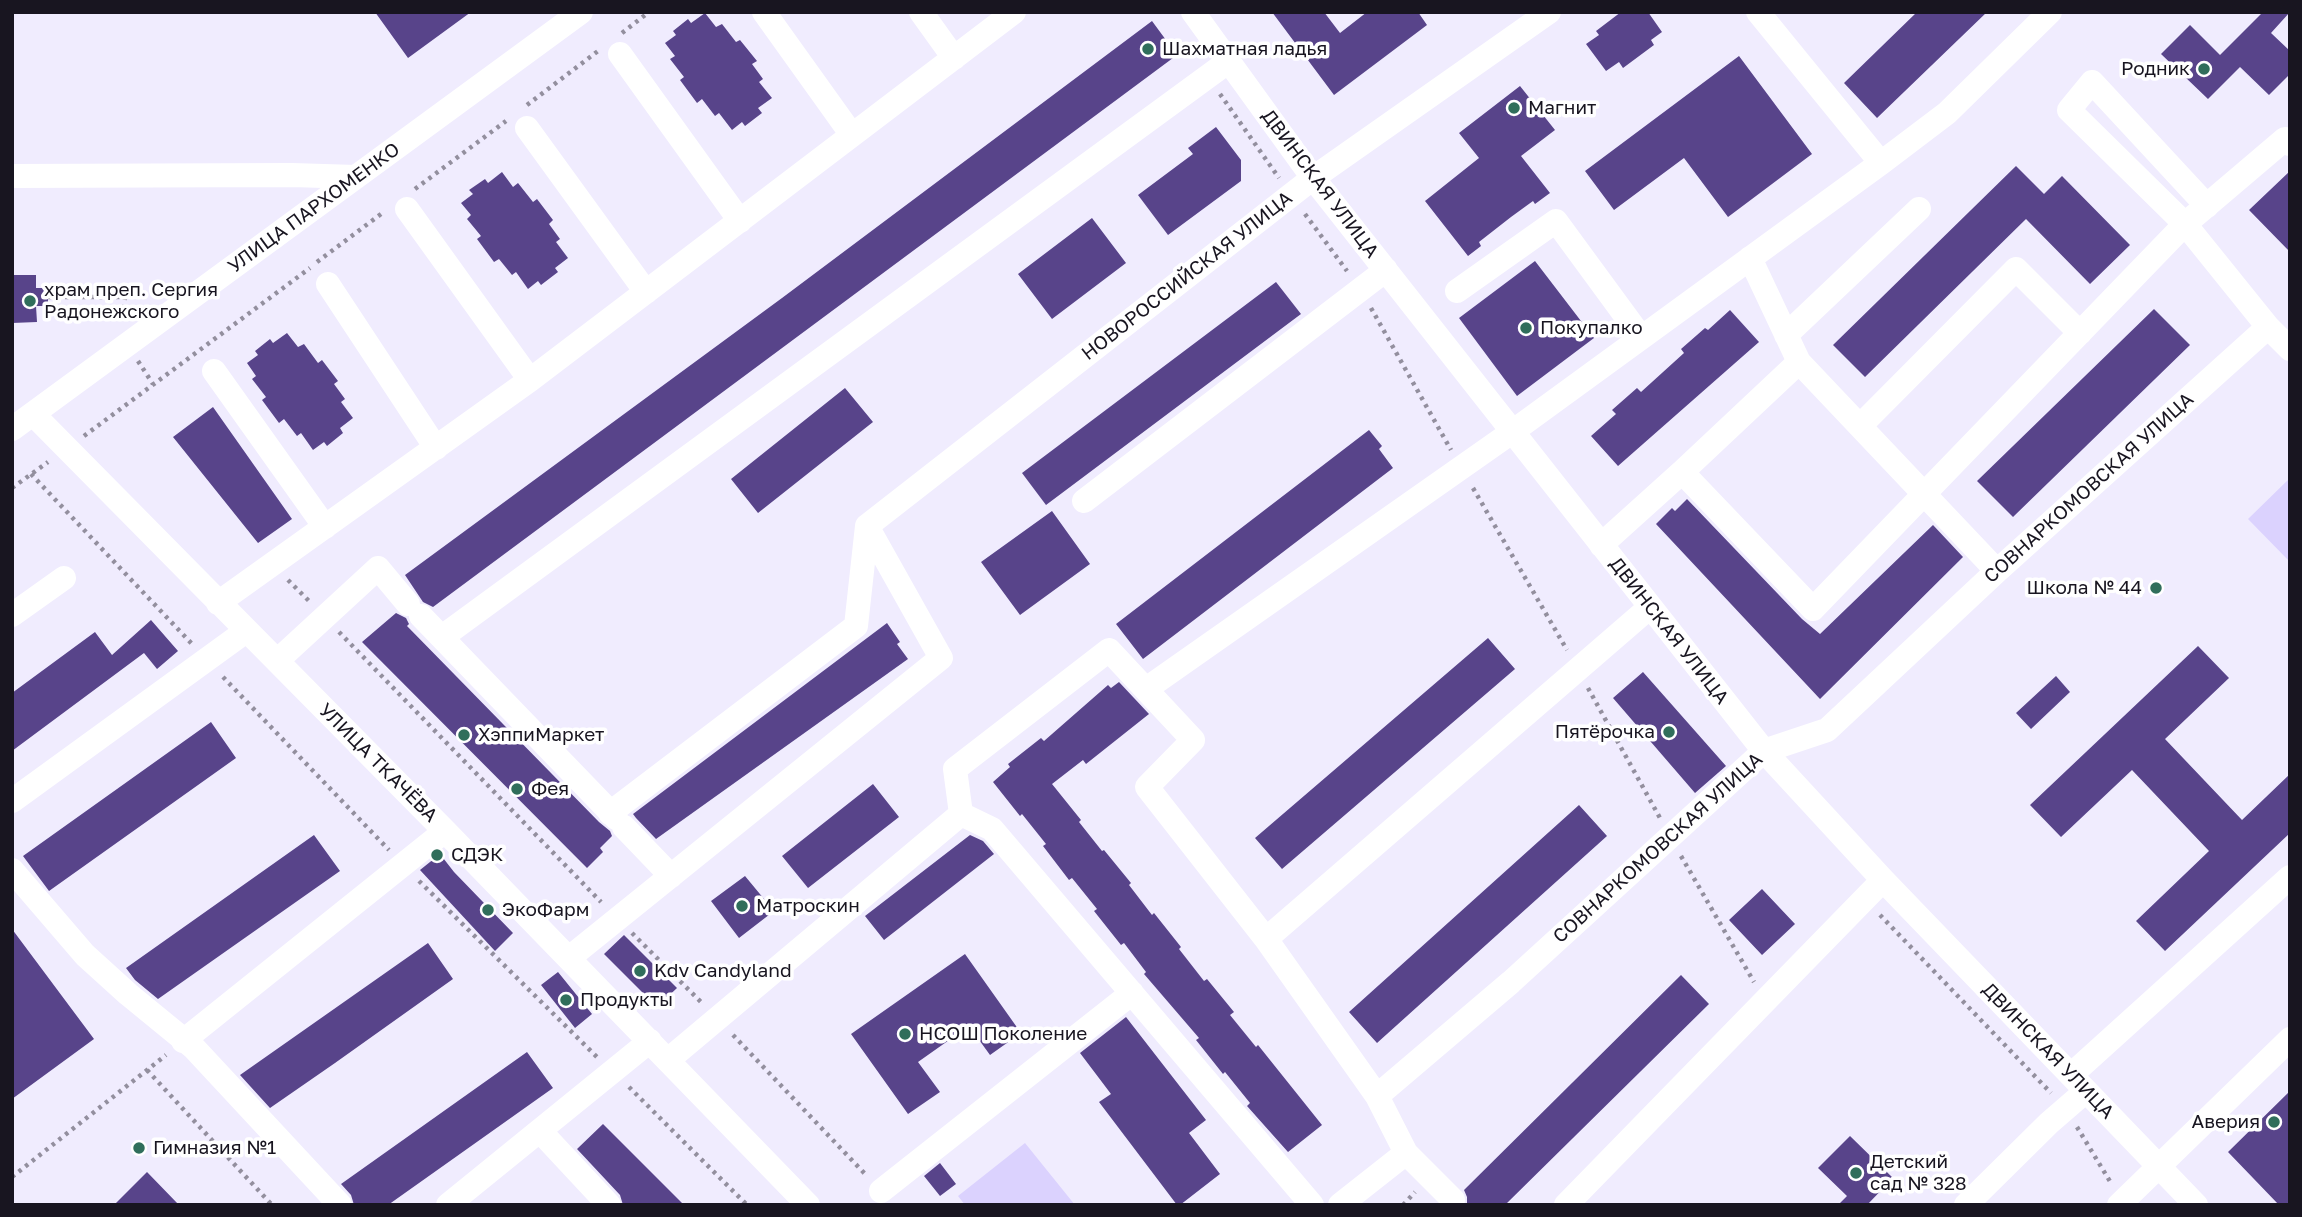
<!DOCTYPE html>
<meta charset="utf-8">
<style>
body{margin:0}
#map{position:relative;width:2302px;height:1217px;overflow:hidden;background:#f0ecfe;font-family:"Golos Text",sans-serif}
canvas{display:block}
.frame{position:absolute;inset:0;border:14px solid #181520;pointer-events:none}
</style>
<div id="map">
<canvas width="2302" height="1217"></canvas>
<div class="frame"></div>
</div>
<script>
const ctx = document.querySelector('canvas').getContext('2d');
ctx.lineJoin = 'round';
function fill(path, color) { ctx.fillStyle = color; ctx.fill(path, 'evenodd'); }
const poly = rows => new Path2D(rows.map(r => 'M' + r).join(''));
function strokePath(path, color, width, dash) { ctx.strokeStyle = color; ctx.lineWidth = width; ctx.lineCap = dash ? 'butt' : 'round'; ctx.setLineDash(dash || []); ctx.stroke(path); }
function write(font, color, halo, rows, align = 'center') {
  ctx.font = font + ' "Golos Text",sans-serif'; ctx.lineWidth = 7; ctx.setLineDash([]); ctx.textBaseline = 'middle'; ctx.strokeStyle = halo; ctx.fillStyle = color; for (const [text, x, y, turn = 0] of rows) {
    ctx.save(); ctx.translate(x, y); ctx.rotate((+turn || 0) * Math.PI / 180); ctx.textAlign = isNaN(turn) ? turn : align; if (halo) ctx.strokeText(text, 0, 0); ctx.fillText(text, 0, 0); ctx.restore();
  }
}
const green = poly([
 [2290,478,2290,562,2248,519],
 [1025,1143,1075,1205,965,1205,958,1196]
]);
const building = poly([
 [375,12,471,12,408,58],
 [1272,12,1324,12,1340,33,1367,12,1418,12,1427,25,1334,95],
 [1621,12,1648,12,1662,32,1651,40,1654,45,1623,68,1619,62,1606,71,1586,44,1599,35,1596,31],
 [1917,12,1987,12,1877,118,1844,83],
 [2263,12,2290,12,2271,33,2290,51,2290,74,2269,95,2240,67,2208,99,2161,54,2190,25,2220,55],
 [705,13,716,27,722,24,736,42,740,40,757,61,752,64,763,79,759,82,772,98,758,108,762,113,745,126,742,122,732,130,719,113,715,116,702,99,697,103,680,80,684,77,670,59,675,56,665,43,676,35,673,31,688,19,691,23],
 [1152,21,1177,55,433,607,423,602,405,575,782,298],
 [1739,56,1812,154,1728,217,1684,158,1614,210,1585,171],
 [1520,86,1555,130,1521,156,1550,193,1535,204,1533,201,1511,217,1479,242,1481,246,1468,256,1425,201,1479,158,1459,133],
 [1216,127,1241,160,1241,181,1168,235,1138,195,1193,154,1188,148],
 [2016,166,2044,194,2062,176,2130,245,2090,284,2026,219,1865,377,1833,345],
 [2290,171,2290,252,2249,210],
 [502,172,513,187,518,183,533,202,537,199,553,220,549,224,560,239,556,242,568,258,555,268,558,272,541,285,538,281,528,289,516,272,512,275,499,259,494,262,477,239,481,236,467,219,471,215,461,203,473,194,469,190,485,179,488,183],
 [1092,218,1126,263,1052,319,1018,274],
 [1535,261,1594,338,1517,396,1459,318],
 [12,275,36,275,36,288,48,288,48,306,36,306,37,322,12,323],
 [1276,282,1301,314,1046,505,1022,473],
 [2154,309,2190,345,2013,517,1977,481],
 [1730,310,1759,342,1618,466,1591,436,1616,414,1612,410,1637,388,1641,392,1684,353,1681,349,1705,328,1708,330],
 [287,333,298,347,304,344,318,363,322,360,338,381,334,384,345,399,341,402,353,418,340,428,343,433,327,446,324,442,313,450,301,433,297,436,284,419,279,423,262,400,266,397,252,379,256,376,247,363,258,355,255,351,270,339,273,343],
 [845,388,873,422,758,513,731,479],
 [213,407,292,519,258,543,173,437],
 [1369,430,1382,446,1379,449,1393,468,1143,659,1116,624],
 [1687,499,1802,619,1820,634,1933,525,1963,557,1820,699,1656,524,1672,508,1675,511],
 [1052,511,1090,564,1020,615,981,562],
 [396,613,406,618,409,624,407,626,599,822,610,831,612,836,600,848,603,852,587,868,362,642],
 [151,620,178,651,157,669,144,653,12,751,12,693,95,632,112,655],
 [887,623,900,642,897,644,908,659,656,839,636,818,633,814],
 [1488,638,1515,669,1282,869,1255,838],
 [2198,646,2229,678,2165,739,2242,820,2290,774,2290,833,2165,951,2136,921,2209,851,2132,770,2061,837,2030,805],
 [1643,672,1726,766,1695,793,1613,698],
 [2056,676,2070,692,2031,729,2016,713],
 [1119,682,1149,714,1086,764,1083,760,1052,784,1081,820,1079,822,1102,851,1104,850,1131,883,1129,885,1152,915,1154,913,1181,947,1179,949,1204,981,1207,979,1234,1012,1230,1015,1256,1047,1258,1045,1322,1125,1288,1152,1247,1106,1250,1103,1225,1072,1223,1074,1196,1040,1199,1038,1144,974,1146,972,1124,943,1121,945,1094,911,1097,909,1072,878,1069,880,1043,846,1046,844,1022,814,1020,816,993,782,1010,767,1008,764,1041,738,1044,741,1108,685,1111,688],
 [211,722,236,758,49,891,23,856],
 [873,784,899,817,808,888,782,856],
 [1579,805,1607,836,1377,1043,1349,1012],
 [314,835,340,871,158,999,135,980,126,968],
 [970,835,983,841,994,854,884,940,865,916],
 [440,854,454,872,513,933,495,951,420,870],
 [745,876,774,911,739,938,711,901],
 [1762,889,1795,924,1762,955,1729,920],
 [12,929,94,1039,12,1099],
 [624,935,677,988,657,1007,604,954],
 [428,943,453,979,335,1063,270,1108,240,1075],
 [965,954,1021,1033,990,1055,969,1026,918,1062,940,1092,908,1114,851,1034],
 [558,972,592,1014,575,1028,541,985],
 [1681,975,1709,1004,1505,1205,1467,1205,1467,1197,1464,1190],
 [1126,1017,1206,1120,1189,1133,1220,1174,1180,1205,1177,1205,1099,1102,1111,1094,1080,1053],
 [527,1052,553,1088,388,1205,354,1205,351,1195,341,1184],
 [2290,1091,2290,1205,2279,1205,2228,1152],
 [603,1124,684,1205,623,1205,620,1195,577,1149],
 [1850,1136,1893,1178,1867,1205,1838,1205,1847,1196,1818,1168],
 [940,1163,956,1184,940,1196,924,1176],
 [147,1172,179,1205,114,1205]
]);
const path = poly([
 [622,33,649,12],
 [1220,94,1279,178],
 [527,105,598,51],
 [415,189,506,121],
 [1305,214,1347,271],
 [317,262,385,211],
 [48,297,125,297,123,320],
 [1371,308,1451,450],
 [138,361,153,384],
 [84,436,310,268],
 [31,474,193,645],
 [12,488,48,462],
 [1473,488,1567,650],
 [288,580,309,601],
 [339,632,601,902],
 [223,677,389,850],
 [1588,688,1660,818],
 [1681,856,1754,982],
 [419,881,597,1057],
 [1880,915,2051,1093],
 [632,933,703,1004],
 [733,1035,867,1176],
 [147,1070,272,1205],
 [629,1087,747,1205],
 [2077,1127,2111,1183],
 [12,1177,166,1055],
 [1403,1205,1415,1192]
]);
const minor = poly([
 [764,12,852,135],
 [921,12,954,58],
 [1193,12,1313,178,1764,751,1883,880,2196,1205],
 [1758,12,1881,163],
 [620,54,740,221],
 [527,128,646,292],
 [12,176,292,175,356,177],
 [2207,206,2092,82,2069,110,2185,224,2268,327,2290,349],
 [407,209,530,380],
 [1750,258,1799,362,1997,571],
 [328,284,436,448],
 [1457,291,1556,221,1641,337],
 [1786,335,1919,209],
 [214,371,325,527],
 [33,414,445,831,808,1205],
 [1860,426,2016,269,2080,333],
 [12,429,581,12],
 [1682,472,1799,362],
 [1084,501,1386,270],
 [867,526,1313,178,1549,12],
 [1601,545,1682,472,1813,609,2185,224,2285,139,2290,144],
 [218,603,530,380,1014,12],
 [12,615,64,578],
 [421,616,616,818],
 [442,637,1229,61],
 [277,661,378,568,408,604],
 [1146,689,1512,432,1881,163,1947,113,2050,12],
 [12,801,246,631],
 [610,813,856,626,867,526],
 [961,814,992,829,1312,1205],
 [624,827,671,876],
 [12,870,85,955,128,994,194,1048,340,1205],
 [1266,939,1650,607],
 [569,958,941,658,867,526],
 [183,1041,445,831],
 [668,1060,961,814,955,769,1109,650,1193,740,1147,787,1266,939,1377,1096,1406,1153,1453,1200],
 [2071,1075,2290,877],
 [1377,1096,1511,982,1764,751,1827,730,1997,571,2268,327],
 [540,1131,609,1205],
 [881,1191,1132,993],
 [448,1205,650,1041],
 [1340,1205,1406,1153],
 [1566,1205,1883,880],
 [1966,1205,2049,1123,2086,1091],
 [2119,1205,2290,1039]
]);
const markers = [
 [1148,49,7,"#306e5b"],
 [2204,69,7,"#306e5b"],
 [1514,108,7,"#306e5b"],
 [30,301,7,"#306e5b"],
 [1526,328,7,"#306e5b"],
 [2156,588,7,"#306e5b"],
 [1669,732,7,"#306e5b"],
 [464,735,7,"#306e5b"],
 [517,789,7,"#306e5b"],
 [437,855,7,"#306e5b"],
 [742,906,7,"#306e5b"],
 [488,910,7,"#306e5b"],
 [640,971,7,"#306e5b"],
 [566,1000,7,"#306e5b"],
 [905,1034,7,"#306e5b"],
 [2274,1122,7,"#306e5b"],
 [139,1148,7,"#306e5b"],
 [1856,1173,7,"#306e5b"]
];
const poiNames = [
 ["Шахматная ладья",1162,49],
 ["Родник",2190,69,"right"],
 ["Магнит",1528,108],
 ["храм преп. Сергия",44,290],
 ["Радонежского",44,312],
 ["Покупалко",1540,328],
 ["Школа № 44",2142,588,"right"],
 ["Пятёрочка",1655,732,"right"],
 ["ХэппиМаркет",478,735],
 ["Фея",531,789],
 ["СДЭК",451,855],
 ["Матроскин",756,906],
 ["ЭкоФарм",502,910],
 ["Kdv Candyland",654,971],
 ["Продукты",580,1000],
 ["НСОШ Поколение",919,1034],
 ["Аверия",2260,1122,"right"],
 ["Гимназия №1",153,1148],
 ["Детский",1870,1162],
 ["сад № 328",1870,1184]
];
const streetNames = [
 ["ДВИНСКАЯ УЛИЦА",1320,184,53],
 ["УЛИЦА ПАРХОМЕНКО",314,208,-36],
 ["НОВОРОССИЙСКАЯ УЛИЦА",1187,276,-38],
 ["СОВНАРКОМОВСКАЯ УЛИЦА",2089,488,-42],
 ["ДВИНСКАЯ УЛИЦА",1669,631,52],
 ["УЛИЦА ТКАЧЁВА",378,763,45],
 ["СОВНАРКОМОВСКАЯ УЛИЦА",1658,848,-42],
 ["ДВИНСКАЯ УЛИЦА",2048,1051,46]
];
fill(green, '#dbd2fe');
fill(building, '#58448a');
strokePath(path, '#938f9e', 4.5, [3.5, 5]);
strokePath(minor, '#fff', 24);
for (const [x, y, r, color] of markers) { const dot = new Path2D(); dot.arc(x, y, r, 0, 2 * Math.PI); ctx.fillStyle = color; ctx.fill(dot); strokePath(dot, '#fff', 2.5); }
write('19px', '#181520', '#fff', poiNames, 'left');
write('19px', '#181520', '#fff', streetNames);
</script>
